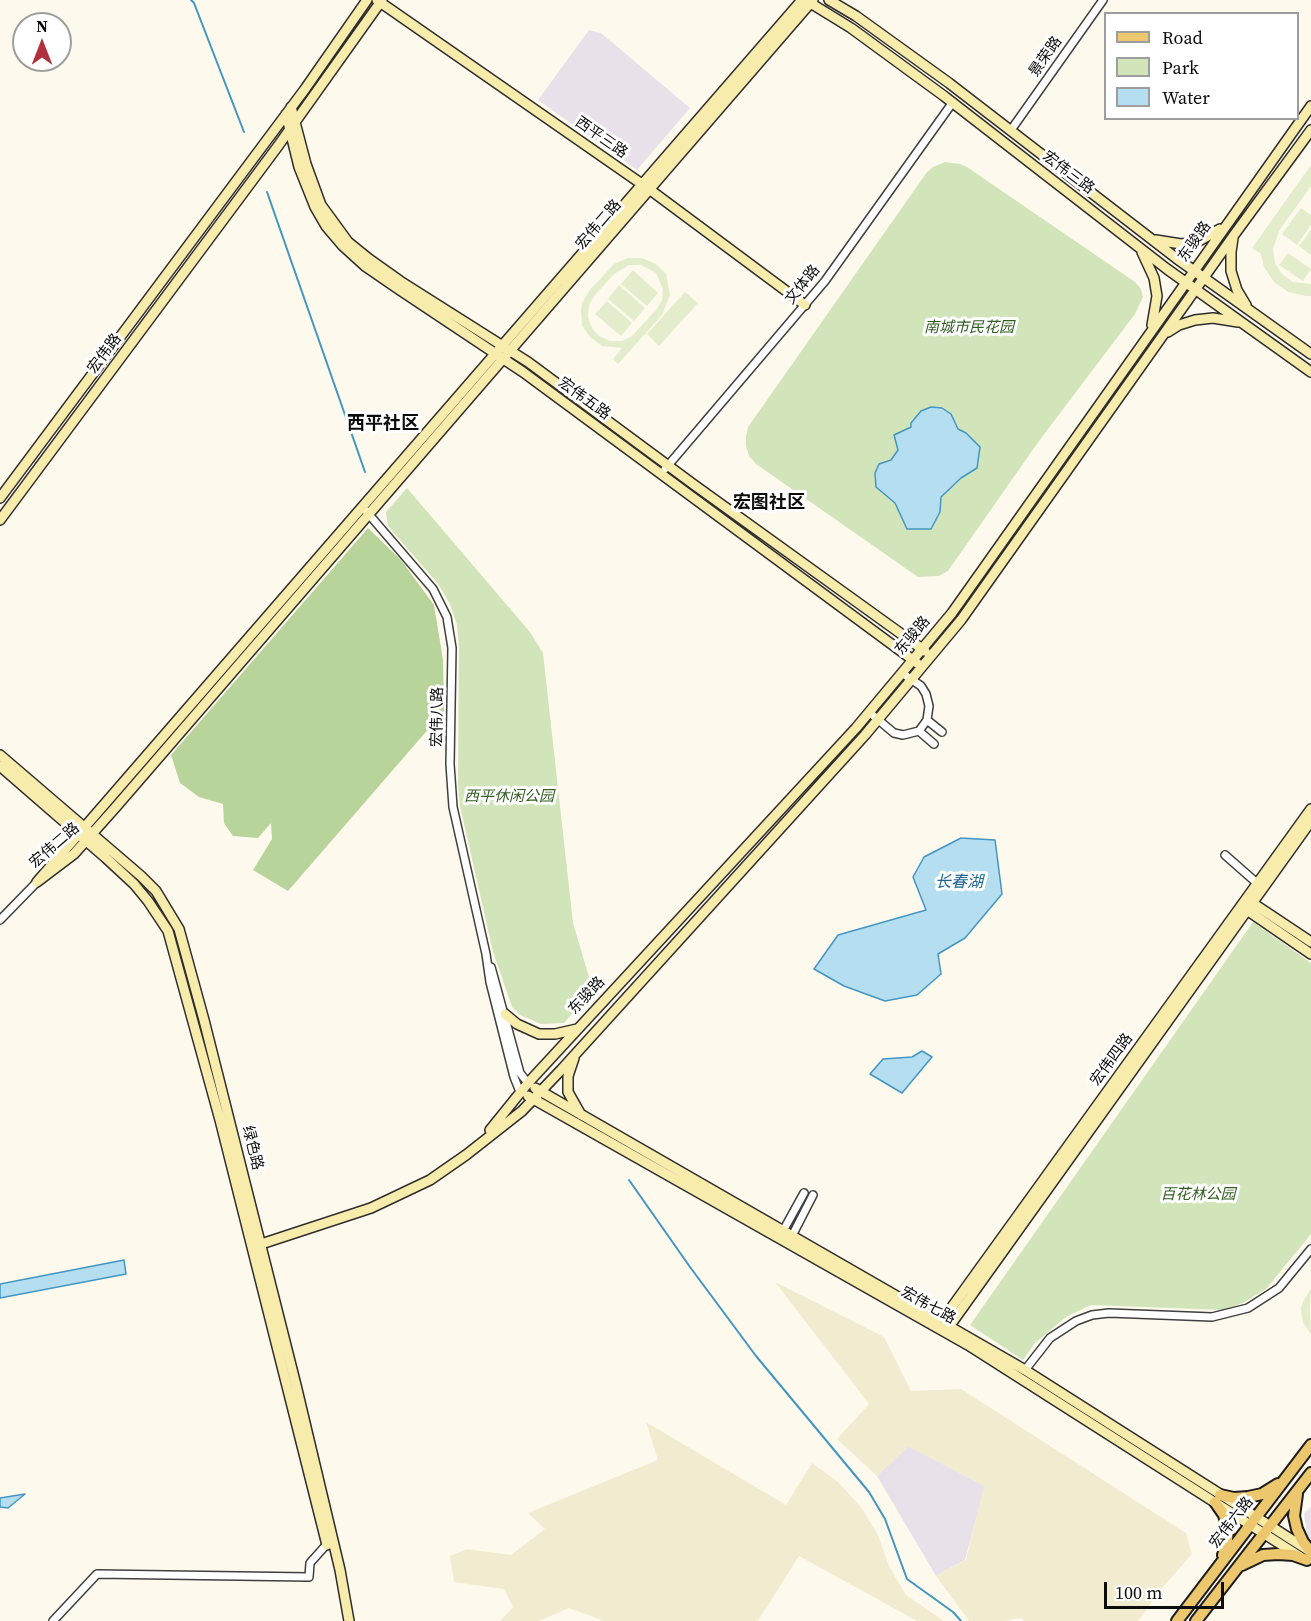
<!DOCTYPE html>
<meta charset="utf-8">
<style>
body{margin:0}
#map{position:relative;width:1311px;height:1621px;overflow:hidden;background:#fef9ed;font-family:"Source Serif 4",serif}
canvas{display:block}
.legend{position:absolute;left:1104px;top:12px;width:195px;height:108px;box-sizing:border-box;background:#fff;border:2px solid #9e9e9e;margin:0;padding:8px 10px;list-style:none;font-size:18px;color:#0c0c0c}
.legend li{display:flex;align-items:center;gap:12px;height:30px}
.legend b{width:30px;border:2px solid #9e9e9e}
.north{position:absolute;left:12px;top:12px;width:60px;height:60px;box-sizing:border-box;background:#fff;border:2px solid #9e9e9e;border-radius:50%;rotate:0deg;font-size:16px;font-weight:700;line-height:24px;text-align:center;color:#0c0c0c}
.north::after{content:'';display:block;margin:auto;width:21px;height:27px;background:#b0303d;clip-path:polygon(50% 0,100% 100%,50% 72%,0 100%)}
.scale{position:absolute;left:1104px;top:1582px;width:120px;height:27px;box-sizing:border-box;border:3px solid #0c0c0c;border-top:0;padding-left:8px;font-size:18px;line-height:21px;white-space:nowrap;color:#0c0c0c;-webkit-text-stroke:4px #fff;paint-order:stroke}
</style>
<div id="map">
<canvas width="1311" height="1621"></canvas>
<ul class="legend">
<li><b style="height:8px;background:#edc76d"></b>Road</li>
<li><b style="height:16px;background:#d2e5ba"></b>Park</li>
<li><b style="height:16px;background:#b6def1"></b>Water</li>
</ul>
<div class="north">N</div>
<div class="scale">100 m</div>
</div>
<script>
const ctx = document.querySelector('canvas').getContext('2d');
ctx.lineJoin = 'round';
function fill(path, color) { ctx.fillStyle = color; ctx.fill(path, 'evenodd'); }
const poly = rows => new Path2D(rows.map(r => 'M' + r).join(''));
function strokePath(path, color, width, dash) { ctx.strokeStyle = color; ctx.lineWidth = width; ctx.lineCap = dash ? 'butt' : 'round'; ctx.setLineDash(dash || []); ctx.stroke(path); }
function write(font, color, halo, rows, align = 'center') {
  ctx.font = font + ' "Source Serif 4","Noto Sans SC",serif'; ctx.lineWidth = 6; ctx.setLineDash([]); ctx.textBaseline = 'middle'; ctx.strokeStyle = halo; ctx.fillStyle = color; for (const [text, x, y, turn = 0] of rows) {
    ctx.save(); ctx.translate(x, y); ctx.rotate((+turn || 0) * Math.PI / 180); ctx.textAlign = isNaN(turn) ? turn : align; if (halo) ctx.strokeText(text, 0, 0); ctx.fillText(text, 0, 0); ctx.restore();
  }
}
const industrial = poly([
 [589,30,601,33,690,108,637,170,538,100],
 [908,1446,985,1486,965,1560,936,1576,877,1476],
 [1311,1506,1311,1542,1308,1540,1304,1514]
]);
const farmland = poly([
 [775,1282,884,1337,911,1391,961,1389,1186,1533,1192,1554,1158,1593,1138,1621,1025,1621,1021,1618,1003,1621,969,1621,936,1576,966,1560,984,1486,908,1446,877,1476,837,1439,869,1404],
 [646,1422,786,1505,812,1463,838,1482,861,1507,878,1535,889,1566,906,1595,944,1621,917,1621,799,1556,758,1621,604,1621,569,1608,539,1621,500,1621,513,1607,504,1589,454,1582,450,1556,467,1549,511,1555,545,1529,528,1513,658,1460]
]);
const green = poly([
 [945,162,960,164,967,167,1135,282,1141,289,1143,297,1135,314,1039,441,948,571,939,576,918,577,756,464,749,456,746,446,746,436,748,427,927,172,933,167],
 [407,488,530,632,543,653,573,923,589,977,597,985,564,1023,541,1024,520,1015,512,1007,493,952,460,806,458,785,459,648,457,625,450,604,438,584,388,526,386,512],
 [1253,922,1311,963,1311,1234,1266,1289,1243,1303,1223,1310,1091,1305,1066,1317,1035,1343,1023,1360,970,1325]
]);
const forest = poly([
 [368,528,401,560,434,605,443,660,444,711,288,891,253,870,272,839,271,823,258,838,233,836,224,823,223,804,199,797,180,783,171,755]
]);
const pitch = poly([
 [1311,165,1311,186,1279,231,1273,249,1275,263,1282,274,1293,282,1311,284,1311,296,1306,296,1288,292,1274,282,1264,267,1261,254,1252,248],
 [1301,208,1311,215,1311,225,1297,245,1282,234],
 [1311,230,1311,255,1299,246],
 [1288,253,1311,269,1303,281,1279,265],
 [628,258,642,258,656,264,666,274,670,295,662,315,618,364,613,359,622,348,602,346,590,337,582,325,581,310,582,303,589,291,614,264],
 [629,265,641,265,656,273,663,289,662,300,656,310,632,336,622,341,610,341,599,336,592,328,588,317,589,305,595,295,614,274],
 [633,270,658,293,647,306,621,284],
 [619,285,645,308,634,321,608,299],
 [685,292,698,303,659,346,647,334],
 [607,301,632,323,621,336,595,314],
 [1311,1289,1310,1310,1311,1334,1303,1323,1301,1308,1303,1301]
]);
const water = poly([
 [931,407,942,408,951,414,958,429,966,433,980,447,977,468,961,478,941,497,940,512,931,529,907,529,895,503,876,487,875,473,879,464,891,460,898,450,894,435,911,427,911,423,921,411,931,407],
 [961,838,995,840,1002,894,965,938,938,954,941,974,917,995,885,1001,844,986,814,969,838,935,926,910,913,877,924,857,961,838],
 [922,1051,932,1057,902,1093,870,1074,883,1059,912,1057,922,1051],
 [124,1260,126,1274,0,1298,0,1284,124,1260],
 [25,1494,8,1508,0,1507,0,1498,25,1494]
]);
const stream = poly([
 [191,0,194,3,244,132],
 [267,192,365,472],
 [629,1180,690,1267,756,1356,869,1492,885,1519,907,1579,953,1612,961,1621]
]);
const street = poly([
 [1011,130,1103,0],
 [665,469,825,281,953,102],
 [366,511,433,589,447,617,452,648,450,764,453,807,486,954,490,982,514,1077,520,1092],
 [869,712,894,733,903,735,919,731,927,720,929,706,926,694,921,686,902,673],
 [927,720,942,732],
 [919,731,934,744],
 [1225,855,1258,884],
 [0,920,37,882],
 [491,967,520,1073,528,1083],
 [783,1231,804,1193],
 [792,1236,813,1195],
 [1025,1370,1050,1338,1076,1321,1092,1315,1109,1313,1212,1317,1248,1308,1279,1288,1311,1249],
 [53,1621,97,1574,309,1577,310,1563,327,1544]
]);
const secondary = poly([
 [377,0,649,189,805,305],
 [802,0,37,882,74,854,115,808,813,0],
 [829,0,856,16,949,83,1176,258,1311,354],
 [807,1,851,28,944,96,1167,269,1311,372],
 [291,107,306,164,321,205,348,242,369,259,400,281,528,362,693,484,925,651],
 [286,114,299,167,315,207,326,226,343,246,365,266,397,288,523,372,917,663],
 [1233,238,1231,252,1231,271,1237,290,1246,305],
 [1156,240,1181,244,1197,242,1220,229],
 [1142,252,1154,278,1157,296,1152,325],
 [1168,332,1179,325,1195,320,1213,318,1238,322],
 [0,498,305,89,367,0],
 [0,520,278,146,382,0],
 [0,755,141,876,156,891,179,929,204,1020,296,1385,340,1570,349,1621],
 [0,766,106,858,134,884,148,901,168,931,220,1120,327,1545],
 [1248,900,1311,942],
 [1244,908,1311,954],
 [505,1014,517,1024,539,1034,555,1034,577,1029],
 [574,1058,568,1076,568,1092,581,1115],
 [535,1088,1025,1370,1308,1550],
 [528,1096,968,1345,1299,1556],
 [490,1130,528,1083,856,728,952,613,1311,106],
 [252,1247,371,1208,430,1180,466,1155,522,1111,561,1070,865,735,961,620,1234,235,1311,130],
 [939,1325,1311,809],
 [946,1331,1311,821]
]);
const primary = poly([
 [1297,1494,1294,1516,1297,1529,1303,1542,1311,1552],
 [1220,1495,1234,1498,1248,1497,1262,1494,1278,1484],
 [1215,1502,1224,1515,1228,1531,1226,1547,1223,1555],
 [1242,1565,1263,1555,1278,1554,1293,1555,1307,1560],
 [1177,1621,1311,1445],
 [1196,1621,1311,1473]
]);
const streetNames = [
 ["景荣路",1046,57,-55],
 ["西平三路",601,138,35],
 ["宏伟三路",1068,173,37],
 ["宏伟二路",599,225,-49],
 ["东骏路",1195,242,-55],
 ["文体路",803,285,-51],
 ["宏伟路",105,354,-53],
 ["宏伟五路",584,399,36],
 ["东骏路",913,636,-50],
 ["宏伟八路",438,717,-89],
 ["宏伟二路",55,846,-41],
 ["东骏路",587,996,-47],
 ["宏伟四路",1112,1060,-54],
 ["绿色路",252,1148,76],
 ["宏伟七路",928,1306,29],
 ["宏伟六路",1232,1523,-52]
];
const parkNames = [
 ["南城市民花园",969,328],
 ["西平休闲公园",509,797],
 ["百花林公园",1198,1195]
];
const waterNames = [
 ["长春湖",959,883]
];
const quarterNames = [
 ["西平社区",383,424],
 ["宏图社区",769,503]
];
fill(industrial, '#e9e1ea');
fill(farmland, '#f1eccf');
fill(green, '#d2e5ba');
fill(forest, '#b8d49a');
fill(pitch, '#e3edcb');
fill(water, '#b6def1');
strokePath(water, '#4396c2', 1.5);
strokePath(stream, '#4396c2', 2);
strokePath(street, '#3f3f3f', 10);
strokePath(secondary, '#2e2e2e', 12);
strokePath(primary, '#1d1d1d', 14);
strokePath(street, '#fff', 7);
strokePath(secondary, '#f8ecad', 9);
strokePath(primary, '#edc76d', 10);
write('15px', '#0c0c0c', '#fff', streetNames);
write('italic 15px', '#325e22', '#fff', parkNames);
write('italic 16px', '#206793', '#fff', waterNames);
write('bold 18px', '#0c0c0c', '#fff', quarterNames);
</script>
